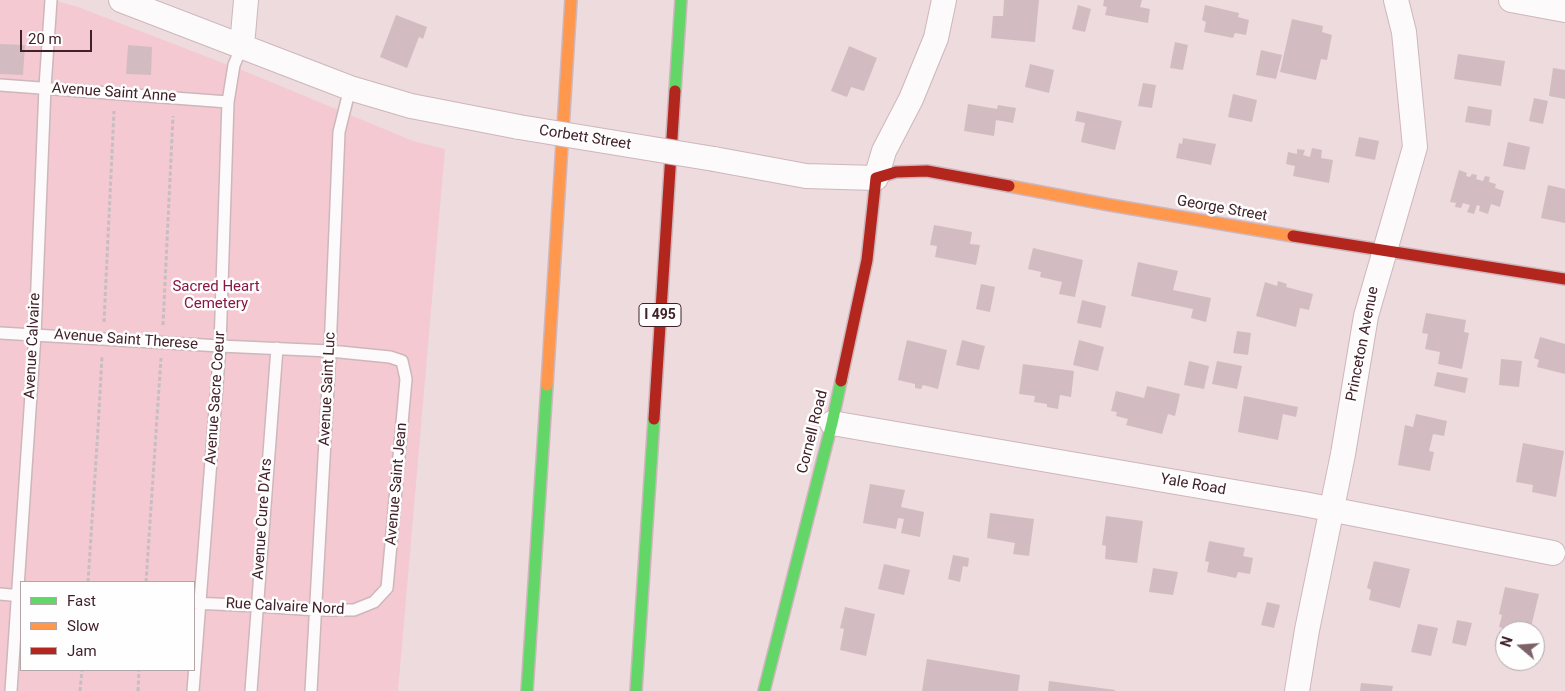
<!DOCTYPE html>
<style>
body{margin:0}
#map{position:relative;width:1565px;height:691px;overflow:hidden;background:#eddbde;font-family:Roboto,sans-serif}
canvas{display:block}
.legend{position:absolute;left:20px;top:581px;width:175px;height:90px;box-sizing:border-box;background:#fefefe;border:1px solid #b2a6a9;margin:0;padding:6px 9px;list-style:none;font-size:15px;color:#402129}
.legend li{display:flex;align-items:center;gap:10px;height:25px}
.legend b{width:25px;border:1px solid #b2a6a9}
.north{position:absolute;left:1495px;top:621px;width:50px;height:50px;box-sizing:border-box;background:#fefefe;border:1px solid #b2a6a9;border-radius:50%;rotate:288deg;font-size:14px;font-weight:700;line-height:20px;text-align:center;color:#402129}
.north::after{content:'';display:block;margin:auto;width:18px;height:22px;background:#7d6268;clip-path:polygon(50% 0,100% 100%,50% 72%,0 100%)}
.scale{position:absolute;left:20px;top:30px;width:72px;height:22px;box-sizing:border-box;border:2px solid #402129;border-top:0;padding-left:6px;font-size:15px;line-height:18px;white-space:nowrap;color:#402129;-webkit-text-stroke:4px #fefefe;paint-order:stroke}
</style>
<div id="map">
<canvas width="1565" height="691"></canvas>
<ul class="legend">
<li><b style="height:6px;background:#63d668"></b>Fast</li>
<li><b style="height:6px;background:#ff974d"></b>Slow</li>
<li><b style="height:6px;background:#b3261e"></b>Jam</li>
</ul>
<div class="north">N</div>
<div class="scale">20 m</div>
</div>
<script>
const ctx = document.querySelector('canvas').getContext('2d');
ctx.lineJoin = 'round';
function fill(path, color) { ctx.fillStyle = color; ctx.fill(path, 'evenodd'); }
const poly = rows => new Path2D(rows.map(r => 'M' + r).join(''));
function strokePath(path, color, width, dash) { ctx.strokeStyle = color; ctx.lineWidth = width; ctx.lineCap = dash ? 'butt' : 'round'; ctx.setLineDash(dash || []); ctx.stroke(path); }
function write(font, color, halo, rows, align = 'center') {
  ctx.font = font + ' Roboto,sans-serif'; ctx.lineWidth = 5; ctx.setLineDash([]); ctx.textBaseline = 'middle'; ctx.strokeStyle = halo; ctx.fillStyle = color; for (const [text, x, y, turn = 0] of rows) {
    ctx.save(); ctx.translate(x, y); ctx.rotate((+turn || 0) * Math.PI / 180); ctx.textAlign = isNaN(turn) ? turn : align; if (halo) ctx.strokeText(text, 0, 0); ctx.fillText(text, 0, 0); ctx.restore();
  }
}
const green = poly([
 [0,0,53,0,78,7,254,75,413,141,445,149,398,691,0,691],
 [21,582,194,582,194,670,21,670]
]);
const building = poly([
 [1004,0,1039,0,1035,42,991,38,993,16,1003,16],
 [1104,0,1142,0,1140,7,1150,9,1148,23,1105,15,1107,7,1103,6],
 [1078,5,1091,9,1085,32,1072,29],
 [1205,5,1239,13,1238,17,1249,20,1246,35,1235,33,1233,38,1204,32,1206,22,1202,20],
 [396,15,427,27,423,39,419,37,407,68,380,57],
 [1292,19,1323,26,1322,32,1332,35,1327,60,1321,59,1316,80,1280,72],
 [1175,42,1188,45,1183,70,1170,68],
 [0,44,25,45,23,75,0,74],
 [128,45,152,47,151,75,126,74],
 [849,46,877,58,864,91,851,87,847,97,831,91],
 [1261,50,1282,55,1276,79,1256,75],
 [1458,54,1505,61,1501,86,1454,79],
 [1030,64,1054,70,1049,93,1025,87],
 [1553,68,1565,70,1565,99,1549,96],
 [1143,83,1156,85,1152,108,1138,106],
 [1233,94,1257,100,1252,122,1228,117],
 [1534,98,1548,101,1543,124,1529,121],
 [968,104,997,109,998,105,1016,108,1013,123,996,120,994,136,964,131],
 [1468,106,1492,110,1490,126,1465,122],
 [1077,111,1122,121,1115,150,1081,142,1085,123,1075,121],
 [1359,137,1379,141,1375,160,1355,156],
 [1183,138,1216,144,1211,165,1176,158,1179,143,1182,144],
 [1508,142,1530,147,1525,170,1503,166],
 [1312,148,1322,150,1321,158,1333,160,1329,183,1293,176,1295,166,1286,164,1288,152,1297,154,1297,149,1305,150,1303,155,1310,157],
 [1459,170,1467,173,1466,176,1470,177,1472,174,1477,175,1476,179,1483,181,1485,176,1490,177,1489,182,1496,184,1495,188,1504,191,1500,207,1491,204,1488,214,1479,211,1480,206,1477,205,1474,214,1467,212,1470,205,1463,203,1461,208,1455,207,1456,203,1450,202],
 [1548,185,1565,189,1565,223,1541,218],
 [934,225,972,232,970,244,980,245,976,265,935,257,937,246,930,245],
 [1033,248,1083,260,1075,297,1059,294,1062,282,1040,277,1041,272,1028,269],
 [1138,262,1178,271,1173,290,1211,298,1206,322,1191,318,1193,309,1131,296],
 [1278,281,1287,284,1286,287,1313,294,1309,310,1300,308,1296,327,1256,316,1265,282,1277,286],
 [981,284,995,287,990,312,976,309],
 [1082,300,1106,306,1101,328,1077,323],
 [1426,313,1466,320,1464,332,1469,333,1462,369,1438,364,1440,352,1425,349,1428,334,1422,333],
 [1237,331,1251,333,1248,355,1233,353],
 [1540,337,1565,344,1565,374,1537,367,1539,360,1534,358],
 [907,340,947,350,938,389,923,385,921,389,915,388,915,384,898,380],
 [962,340,985,346,979,370,956,365],
 [1079,340,1104,347,1098,371,1073,365],
 [1501,359,1522,361,1519,387,1499,385],
 [1189,361,1209,366,1204,389,1184,385],
 [1217,361,1242,366,1237,389,1212,384],
 [1023,364,1074,371,1071,397,1060,395,1058,409,1047,407,1047,404,1034,402,1035,396,1019,394],
 [1437,372,1468,378,1465,393,1434,386],
 [1147,386,1180,394,1175,416,1168,414,1162,434,1126,425,1128,419,1116,416,1117,412,1111,411,1116,391,1144,398],
 [1244,396,1298,407,1296,417,1283,414,1278,440,1238,432],
 [1416,414,1447,421,1444,436,1433,434,1429,451,1434,452,1430,471,1398,465,1405,425,1413,427],
 [1523,443,1564,451,1556,497,1532,492,1533,485,1516,482],
 [870,484,905,490,901,507,924,512,920,537,901,533,904,519,898,518,896,529,863,523],
 [990,513,1034,519,1029,556,1013,554,1015,543,987,538],
 [1106,516,1143,521,1137,563,1105,559,1106,546,1102,545],
 [1209,541,1245,548,1243,556,1253,558,1250,574,1238,572,1236,578,1207,572,1209,562,1205,561],
 [953,555,969,558,968,567,963,566,960,582,948,579],
 [1374,561,1410,569,1400,608,1369,600,1371,590,1367,588],
 [884,564,910,570,904,595,878,589],
 [1153,568,1178,572,1173,595,1149,592],
 [1505,587,1539,594,1530,631,1515,631,1499,627,1502,615,1499,614],
 [1267,602,1280,605,1274,628,1261,625],
 [845,607,875,614,866,656,840,650,844,629,840,628],
 [1457,620,1472,623,1466,646,1452,643],
 [1418,624,1438,628,1431,656,1411,652],
 [927,659,1020,675,1018,691,922,691],
 [1049,681,1115,690,1115,691,1048,691],
 [1361,683,1393,686,1392,691,1360,691]
]);
const path = poly([
 [104,322,114,111],
 [163,325,173,116],
 [88,582,98,429,102,356],
 [146,582,161,358],
 [80,691,82,670],
 [138,691,139,670]
]);
const lane = poly([
 [0,85,228,102],
 [0,333,220,346,330,351,390,357,402,361,406,379,387,588,374,602,354,610,317,610,257,606,194,603],
 [0,594,21,596],
 [11,691,35,335,45,87,51,0],
 [193,691,220,346,228,102,234,65,242,46],
 [251,691,277,348],
 [311,691,330,351,339,132,350,88]
]);
const street = poly([
 [121,0,350,88,411,106,519,127],
 [1511,0,1565,10],
 [242,46,246,0],
 [714,159,806,176,876,178,884,151,911,99,936,38,944,0],
 [832,423,1304,504,1553,553],
 [1297,691,1307,630,1343,454,1366,316,1415,147,1404,32,1396,0]
]);
const fast = poly([
 [675,91,681,0],
 [527,691,547,385],
 [636,691,654,419],
 [764,691,832,423,841,381]
]);
const slow = poly([
 [1009,186,1110,205,1293,236],
 [547,385,571,0]
]);
const jam = poly([
 [1293,236,1565,279],
 [841,381,867,260,876,178,896,172,927,171,1009,186],
 [654,419,675,91]
]);
const streetBridge = poly([
 [519,127,714,159]
]);
const shields = [
 [660,315,42]
];
const shieldNames = [
 ["I 495",660,315]
];
const streetNames = [
 ["Avenue Saint Anne",114,93,4],
 ["Corbett Street",585,138,9],
 ["George Street",1222,209,10],
 ["Avenue Saint Therese",126,340,4],
 ["Princeton Avenue",1363,344,-79],
 ["Avenue Calvaire",33,346,-87],
 ["Avenue Saint Luc",328,389,-87],
 ["Avenue Sacre Coeur",216,398,-86],
 ["Cornell Road",813,432,-76],
 ["Avenue Saint Jean",397,484,-85],
 ["Yale Road",1193,485,10],
 ["Avenue Cure D'Ars",263,519,-86],
 ["Rue Calvaire Nord",285,607,3]
];
const parkNames = [
 ["Sacred Heart",216,287],
 ["Cemetery",216,304]
];
fill(green, '#f4c9d2');
fill(building, '#d3bcc1');
strokePath(lane, '#ceb6bc', 14);
strokePath(street, '#ceb6bc', 26);
strokePath(fast, '#ceb6bc', 14);
strokePath(slow, '#ceb6bc', 14);
strokePath(jam, '#ceb6bc', 14);
strokePath(path, '#c6bec0', 3, [4, 2.5]);
strokePath(lane, '#fcfafa', 11);
strokePath(street, '#fcfafa', 24);
strokePath(fast, '#63d668', 11);
strokePath(slow, '#ff974d', 11);
strokePath(jam, '#b3261e', 11);
strokePath(streetBridge, '#ceb6bc', 26, []);
strokePath(streetBridge, '#fcfafa', 24);
for (const [x, y, w] of shields) { const box = new Path2D(); box.roundRect(x - w / 2, y - 11.5, w, 23, 4); ctx.fillStyle = '#fefefe'; ctx.fill(box); strokePath(box, '#402129', 1); }
write('bold 14px', '#402129', null, shieldNames);
write('15px', '#402129', '#fefefe', streetNames);
write('15px', '#881843', '#fefefe', parkNames);
</script>
